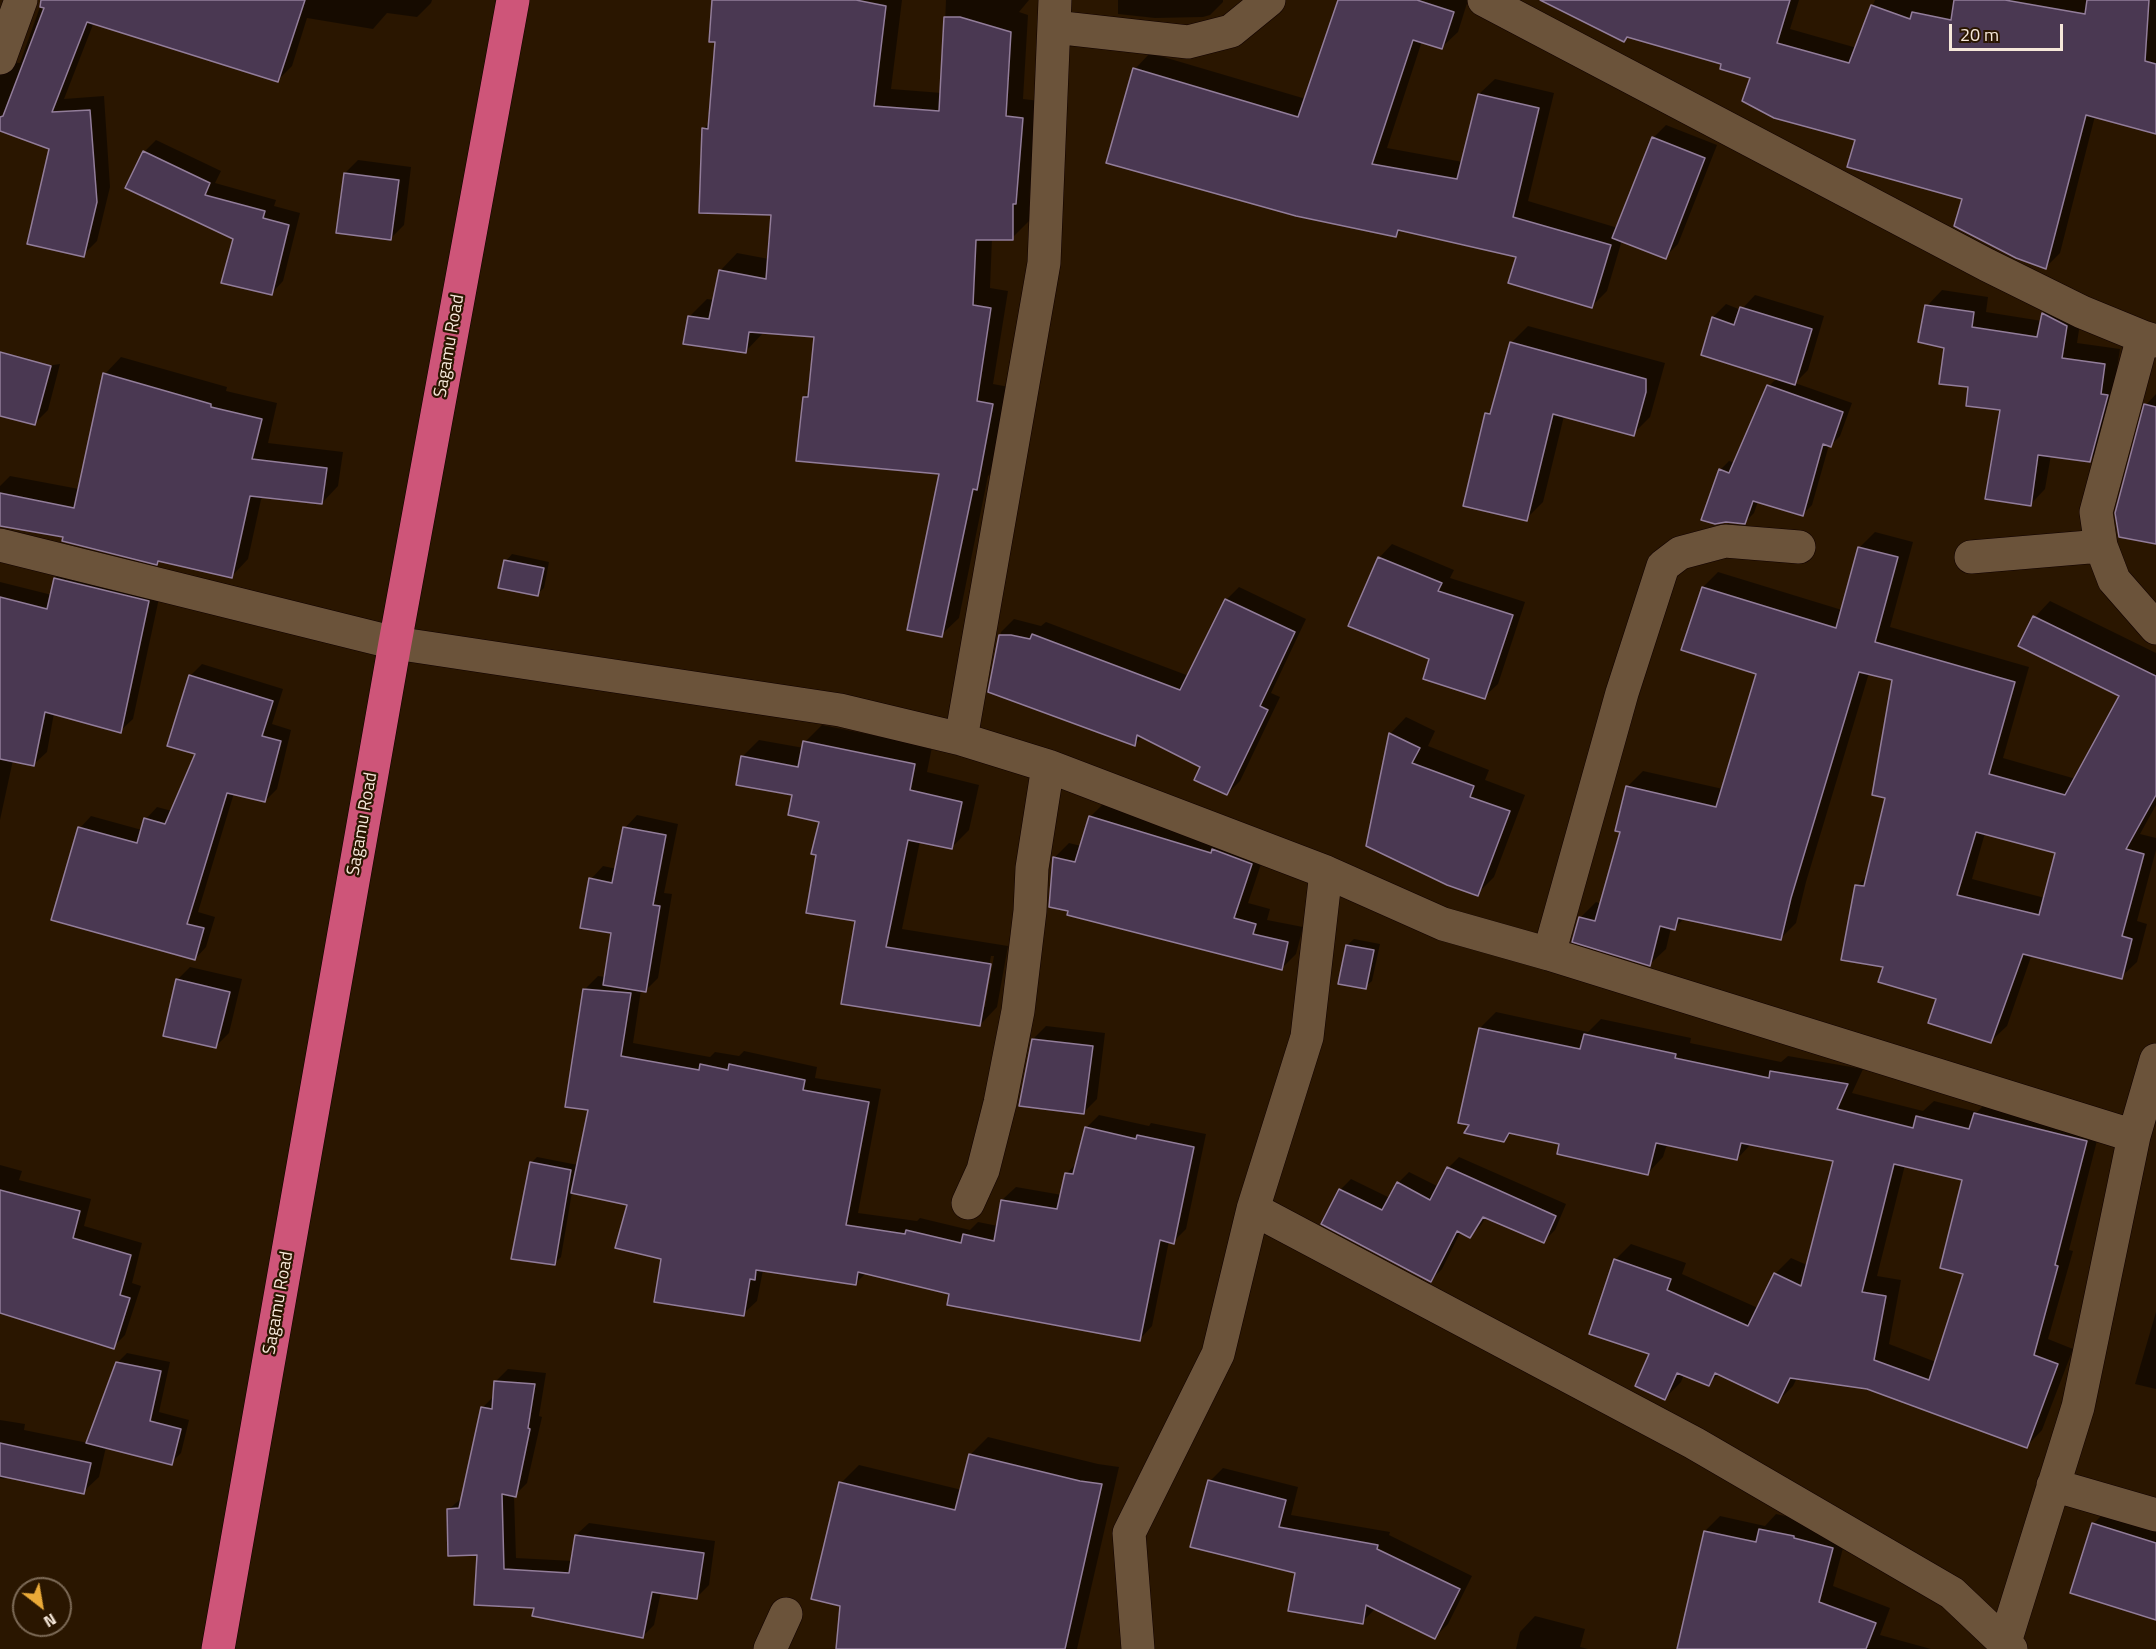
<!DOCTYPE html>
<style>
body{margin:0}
#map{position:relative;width:2156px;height:1649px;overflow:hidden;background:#2a1600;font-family:"Titillium Web",sans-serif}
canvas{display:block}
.north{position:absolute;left:12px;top:1577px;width:60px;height:60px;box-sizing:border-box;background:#2a1600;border:2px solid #7c6a57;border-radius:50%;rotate:149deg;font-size:16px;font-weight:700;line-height:24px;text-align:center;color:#f6e8da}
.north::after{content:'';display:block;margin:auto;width:21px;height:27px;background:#eaaa38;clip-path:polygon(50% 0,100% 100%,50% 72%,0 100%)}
.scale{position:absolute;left:1949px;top:24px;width:114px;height:27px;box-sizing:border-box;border:3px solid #f6e8da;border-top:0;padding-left:8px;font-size:18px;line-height:21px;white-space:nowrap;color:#f6e8da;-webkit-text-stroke:4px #2a1600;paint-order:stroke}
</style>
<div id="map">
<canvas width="2156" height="1649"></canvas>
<div class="north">N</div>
<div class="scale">20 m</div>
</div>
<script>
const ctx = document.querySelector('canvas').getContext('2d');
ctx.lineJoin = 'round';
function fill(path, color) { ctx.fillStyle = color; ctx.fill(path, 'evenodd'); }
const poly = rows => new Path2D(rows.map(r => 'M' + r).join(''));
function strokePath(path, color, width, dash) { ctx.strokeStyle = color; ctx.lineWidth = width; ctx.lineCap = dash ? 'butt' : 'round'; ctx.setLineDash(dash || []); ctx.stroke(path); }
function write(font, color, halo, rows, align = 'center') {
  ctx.font = font + ' "Titillium Web",sans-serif'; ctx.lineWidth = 4.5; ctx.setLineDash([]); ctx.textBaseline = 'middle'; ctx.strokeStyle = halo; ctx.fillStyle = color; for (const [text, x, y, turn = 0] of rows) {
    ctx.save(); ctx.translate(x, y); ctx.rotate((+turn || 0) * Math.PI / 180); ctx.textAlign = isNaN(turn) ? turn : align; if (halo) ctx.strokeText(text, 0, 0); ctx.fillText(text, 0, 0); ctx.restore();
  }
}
const shadow = poly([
 [40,0,432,0,431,3,417,17,387,13,373,29,307,18,292,66,278,80,94,22,64,99,104,96,110,187,97,241,83,255,51,148,0,129,0,56,7,62,20,63,40,7],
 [714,0,902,0,891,89,942,93,946,0,1029,0,1019,12,1028,15,1023,99,1040,101,1033,185,1030,188,1029,221,1012,238,992,238,990,288,1008,291,993,384,1009,387,994,471,988,476,959,618,941,635,941,473,804,397,810,391,816,336,764,332,746,351,689,317,707,299,714,300,720,271,737,253,769,259,772,213,703,129,710,122,716,41],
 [1118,0,1223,0,1223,2,1210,15,1203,17,1155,18,1118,14],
 [1339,0,1468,0,1458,32,1442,47,1422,41,1387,148,1463,162,1479,94,1495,79,1554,93,1528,201,1618,228,1653,138,1666,125,1717,145,1678,244,1665,257,1622,240,1607,291,1592,306,1518,256,1402,229,1396,236,1135,69,1150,53,1306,99],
 [1582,0,1799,0,1790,29,1857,48,1875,0,2156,0,2156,132,2095,116,2060,253,2046,267,1964,198,1857,139,1752,77,1723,63,1629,36,1624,40],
 [156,140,221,171,215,183,276,200,274,206,300,213,283,281,272,293,235,238,144,152],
 [358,160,411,167,404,225,391,238,345,173],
 [1942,290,1988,297,1986,312,2042,321,2043,314,2059,299,2082,310,2077,343,2120,349,2105,445,2089,460,2051,455,2045,489,2030,505,2001,409,1970,386,1945,346,1927,306],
 [1755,295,1824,316,1808,370,1795,383,1852,403,1840,436,1831,445,1829,445,1812,505,1803,514,1758,501,1754,513,1745,522,1720,470,1729,461,1735,463,1769,386,1777,378,1713,317,1726,304,1741,310],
 [1528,326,1665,363,1650,417,1633,434,1564,416,1543,502,1526,519,1487,414,1494,407,1511,343],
 [121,357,227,387,226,391,277,403,268,443,343,452,338,486,322,503,262,495,248,559,232,576,160,560,157,563,64,536,0,524,0,486,10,476,79,489,105,374],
 [60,364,48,410,35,423,0,414,0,373],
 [2156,394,2156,543,2146,405],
 [1875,532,1913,542,1890,627,2029,667,2003,758,2076,779,2121,695,2020,646,2035,617,2050,601,2156,653,2156,805,2140,834,2156,838,2156,850,2137,921,2147,924,2137,962,2121,977,2032,954,2007,1026,1991,1041,1938,998,1885,966,1857,886,1869,874,1887,797,1894,679,1869,673,1806,882,1796,923,1780,939,1685,918,1674,928,1671,928,1666,949,1650,964,1580,918,1596,902,1602,904,1621,831,1627,787,1643,771,1723,789,1758,673,1703,587,1718,572,1842,610,1859,548],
 [1985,833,2057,852,2045,898,1972,879],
 [1392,544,1454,570,1450,578,1525,602,1498,684,1484,697,1431,658,1350,625,1379,558],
 [512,554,549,562,544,588,537,594,506,561],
 [68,566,161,589,133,719,120,731,54,713,47,752,34,764,13,760,0,820,0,582,52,595,55,578],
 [1239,587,1306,619,1271,693,1280,697,1240,781,1227,794,1202,767,1143,736,1135,744,990,691,1001,632,1014,619,1041,626,1046,622,1189,676,1226,600],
 [202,664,283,689,272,724,291,730,277,789,265,801,234,793,198,912,215,917,206,947,195,959,80,828,91,816,142,830,146,819,157,807,172,811,197,753,190,676],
 [1406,717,1435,731,1428,746,1489,770,1485,780,1525,795,1494,877,1477,894,1390,734],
 [822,725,932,747,927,772,979,785,969,830,952,847,920,841,902,929,1008,946,997,1007,980,1025,843,1003,857,920,818,854,820,821,794,794,742,757,759,740,804,748,805,742],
 [991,956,994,956,985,1007,982,1007],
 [1105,802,1266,849,1248,903,1270,909,1267,920,1303,927,1296,954,1281,969,1070,910,1054,858,1069,843,1081,846,1090,817],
 [637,815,678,824,664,893,672,894,658,978,646,990,641,990,633,1043,710,1057,715,1052,739,1056,744,1051,817,1067,815,1078,881,1089,858,1213,917,1221,920,1218,970,1230,978,1222,998,1226,1002,1200,1016,1187,1062,1195,1067,1173,1078,1162,1086,1128,1099,1115,1149,1126,1151,1123,1206,1134,1186,1229,1173,1242,1169,1241,1152,1326,1139,1340,866,1273,855,1284,763,1270,757,1301,743,1314,663,1258,629,1204,572,1192,561,1257,555,1263,531,1163,537,1157,578,1165,590,1109,584,990,598,976,606,977,613,932,591,879,603,866,617,869,625,828],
 [1354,939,1380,944,1372,981,1365,987,1347,945],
 [190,967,242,979,229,1033,216,1046,177,980],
 [1496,1012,1588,1032,1601,1019,1691,1038,1690,1043,1781,1062,1788,1056,1863,1069,1852,1093,1923,1111,1934,1101,1977,1112,1991,1098,2101,1125,2069,1250,2073,1251,2048,1339,2073,1349,2042,1430,2027,1446,1867,1387,1797,1378,1793,1386,1777,1402,1720,1373,1708,1384,1684,1374,1681,1382,1665,1398,1651,1353,1615,1260,1631,1244,1686,1263,1682,1274,1758,1308,1775,1274,1791,1258,1807,1265,1835,1159,1751,1144,1737,1159,1667,1144,1663,1157,1648,1173,1561,1142,1512,1132,1504,1141,1471,1124,1480,1028],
 [1905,1165,1964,1179,1965,1273,1936,1362,1889,1344,1901,1280,1877,1276],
 [1046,1026,1105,1033,1097,1099,1084,1112,1033,1039],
 [1459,1157,1566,1204,1555,1230,1544,1241,1486,1217,1481,1225,1470,1236,1461,1231,1442,1269,1431,1280,1340,1190,1351,1179,1390,1198,1398,1183,1409,1172,1439,1187,1448,1168],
 [0,1165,22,1171,19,1180,91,1199,84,1226,142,1243,132,1283,141,1286,125,1335,113,1347,0,1232],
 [2156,1312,2156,1389,2135,1384],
 [127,1353,170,1362,159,1412,189,1420,181,1453,171,1463,106,1447,99,1477,83,1492,6,1476,4,1479,0,1478,0,1420,25,1424,24,1430,88,1443,117,1363],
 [508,1369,546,1373,539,1416,542,1417,527,1483,514,1496,516,1558,573,1561,576,1535,589,1523,715,1541,709,1585,697,1597,661,1592,654,1625,642,1637,535,1607,478,1553,449,1509,463,1497,482,1408,494,1396,496,1381],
 [988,1437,1098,1464,1119,1467,1077,1649,838,1649,842,1605,841,1483,859,1465,962,1490,970,1455],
 [1223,1468,1298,1487,1291,1515,1390,1532,1389,1535,1472,1576,1448,1624,1435,1637,1376,1608,1362,1622,1297,1572,1210,1481],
 [2106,1511,2156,1526,2156,1618,2093,1524],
 [1776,1514,1809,1521,1847,1533,1833,1586,1890,1608,1880,1635,1931,1649,1677,1649,1705,1531,1720,1516,1765,1526],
 [1535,1616,1585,1629,1580,1647,1588,1649,1516,1649,1520,1632]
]);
const building = poly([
 [41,0,305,0,278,82,87,22,52,112,90,110,97,202,84,257,27,244,49,149,0,131,0,117,3,116,44,8,40,7,41,0],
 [712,0,856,0,886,6,874,106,939,111,944,17,960,17,1011,32,1006,116,1023,118,1016,204,1013,204,1013,240,976,240,973,305,991,308,977,401,993,404,977,490,973,489,942,637,907,630,939,474,796,461,803,397,808,397,814,337,749,332,746,353,683,344,688,316,709,319,719,270,766,279,771,215,699,213,702,128,708,129,715,42,709,42,712,0],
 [1338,0,1417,0,1454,12,1442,49,1413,40,1372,164,1457,179,1478,94,1539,108,1513,217,1611,245,1592,308,1508,283,1516,257,1398,230,1396,237,1296,216,1106,163,1133,68,1298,117,1338,0],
 [1540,0,1790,0,1777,43,1849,63,1871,5,1910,19,1912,12,1951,20,1954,0,2005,0,2085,14,2087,0,2149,0,2145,61,2156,64,2156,134,2086,115,2046,269,2016,258,1954,226,1962,199,1847,167,1855,140,1774,118,1742,101,1750,78,1720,69,1721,64,1627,37,1624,42,1540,0],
 [1652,137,1705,158,1666,259,1612,238,1652,137],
 [143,151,210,183,205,195,265,211,263,218,289,225,272,295,221,283,233,239,125,188,143,151],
 [344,173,399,180,391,240,336,233,344,173],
 [1925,305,1974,312,1972,327,2037,337,2042,313,2067,326,2062,358,2105,364,2101,394,2108,395,2090,462,2038,455,2031,506,1985,499,2000,410,1966,406,1968,387,1939,384,1944,348,1918,342,1925,305],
 [1740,307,1812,329,1795,385,1701,355,1712,317,1734,325,1740,307],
 [1510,342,1646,379,1646,392,1634,436,1553,414,1527,521,1463,506,1485,413,1490,414,1510,342],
 [0,352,51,366,35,425,0,416,0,352],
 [103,373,211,404,211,407,262,419,252,459,327,468,322,504,250,496,232,578,158,561,157,565,62,541,63,537,0,526,0,493,74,508,103,373],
 [1767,385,1843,412,1831,447,1823,444,1803,516,1753,501,1745,524,1726,522,1715,524,1701,520,1719,469,1729,473,1767,385],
 [2144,404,2156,407,2156,544,2119,537,2115,513,2144,404],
 [1858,547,1898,557,1875,642,2015,682,1989,774,2065,795,2119,696,2018,646,2033,616,2156,676,2156,795,2126,849,2144,854,2122,936,2132,939,2122,979,2023,954,1991,1043,1928,1023,1936,999,1878,982,1883,967,1841,960,1855,885,1864,886,1885,798,1872,795,1892,680,1859,672,1791,898,1781,940,1678,918,1675,930,1660,926,1650,966,1572,942,1579,917,1595,921,1620,832,1615,831,1626,786,1716,807,1756,674,1681,650,1702,587,1836,628,1858,547],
 [1976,832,2055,853,2039,915,1957,895,1976,832],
 [1378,557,1442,583,1438,591,1513,615,1485,699,1423,679,1429,659,1348,626,1378,557],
 [504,560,544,568,538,596,498,588,504,560],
 [54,578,149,601,121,733,45,712,34,766,0,759,0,597,47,609,54,578],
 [1225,599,1295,632,1260,706,1268,710,1227,795,1194,780,1200,767,1137,735,1135,746,988,692,999,635,1011,635,1030,639,1032,634,1180,690,1225,599],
 [189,675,273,701,262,736,281,741,265,802,227,793,187,924,204,928,195,960,51,920,78,827,137,843,144,818,165,824,195,754,167,746,189,675],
 [1389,733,1420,748,1412,763,1474,786,1470,797,1510,811,1478,896,1447,885,1366,846,1389,733],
 [803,741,915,764,910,790,962,802,952,849,908,840,886,947,991,964,980,1026,841,1004,855,921,806,913,816,855,811,854,819,822,788,815,792,795,736,785,741,756,798,767,803,741],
 [1089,816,1211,853,1212,849,1252,864,1234,918,1256,924,1253,934,1288,942,1282,970,1067,915,1068,911,1049,907,1053,857,1075,862,1089,816],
 [623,827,666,835,653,905,660,906,646,992,603,985,611,933,580,928,589,878,612,883,623,827],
 [1346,945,1374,950,1366,989,1338,984,1346,945],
 [176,979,230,992,216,1048,163,1036,176,979],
 [583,989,631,993,621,1056,699,1070,700,1064,728,1070,729,1064,805,1080,803,1090,869,1102,846,1225,905,1234,906,1230,961,1243,963,1234,994,1241,1001,1200,1057,1209,1065,1173,1073,1174,1085,1127,1136,1139,1137,1135,1194,1147,1174,1244,1160,1240,1140,1341,947,1305,949,1294,858,1272,856,1285,756,1270,755,1280,750,1279,744,1316,654,1302,661,1259,615,1248,627,1205,571,1193,588,1110,565,1107,583,989],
 [1479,1028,1580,1049,1584,1034,1676,1054,1675,1058,1769,1078,1770,1071,1848,1084,1837,1109,1913,1128,1916,1116,1969,1129,1974,1113,2087,1141,2055,1265,2058,1266,2034,1355,2058,1364,2027,1448,1867,1389,1790,1378,1778,1403,1715,1373,1709,1386,1677,1373,1665,1400,1635,1386,1649,1354,1589,1334,1614,1259,1671,1279,1667,1290,1748,1326,1774,1273,1801,1286,1833,1161,1741,1143,1737,1160,1656,1143,1648,1175,1557,1154,1559,1144,1509,1133,1504,1142,1464,1133,1469,1125,1458,1123,1479,1028],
 [1894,1164,1962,1180,1940,1268,1963,1274,1929,1380,1874,1360,1886,1296,1862,1292,1894,1164],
 [1032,1039,1093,1046,1084,1114,1019,1106,1032,1039],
 [530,1162,571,1170,555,1265,511,1259,530,1162],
 [1447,1167,1556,1216,1544,1243,1483,1217,1470,1238,1457,1231,1431,1282,1321,1224,1339,1189,1382,1210,1397,1182,1430,1200,1447,1167],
 [0,1190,80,1211,73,1238,131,1255,120,1295,130,1298,114,1349,0,1313,0,1190],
 [116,1362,161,1371,150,1421,181,1429,172,1465,86,1443,116,1362],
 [494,1381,535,1384,528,1428,530,1429,516,1497,502,1494,504,1569,569,1573,575,1535,704,1553,697,1599,652,1592,643,1638,532,1616,534,1608,474,1605,477,1555,448,1556,447,1509,459,1508,481,1407,492,1409,494,1381],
 [0,1443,91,1463,84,1494,0,1476,0,1443],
 [969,1454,1080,1481,1102,1484,1065,1649,836,1649,840,1606,811,1599,839,1482,955,1510,969,1454],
 [1208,1480,1286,1500,1279,1527,1378,1545,1377,1549,1460,1589,1435,1639,1366,1605,1363,1624,1288,1611,1295,1573,1190,1547,1208,1480],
 [2092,1523,2156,1543,2156,1620,2070,1593,2092,1523],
 [1759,1529,1794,1536,1794,1538,1833,1548,1819,1602,1876,1623,1866,1649,1677,1649,1704,1531,1756,1542,1759,1529]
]);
const street = poly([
 [1484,0,1987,265,2082,312,2143,337,2156,341],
 [1054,27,1188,42,1231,31,1269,0],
 [0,58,21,0],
 [2143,337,2096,512,2101,546,2114,580,2156,628],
 [0,545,395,643,840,710,961,739,1048,766,1326,872,1443,924,1549,954,2134,1136],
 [1971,557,2101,546],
 [961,739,1044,263,1055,0],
 [1549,954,1622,693,1663,566,1680,553,1725,541,1799,547],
 [968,1203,983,1170,1000,1103,1018,1011,1030,911,1032,868,1048,766],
 [1253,1209,1694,1443,1952,1593,2011,1649],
 [2053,1485,2156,1515],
 [2005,1642,2078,1407,2134,1136,2156,1060],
 [770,1649,786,1614],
 [1138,1649,1129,1533,1218,1354,1253,1209,1307,1037,1326,872]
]);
const highway = poly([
 [218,1649,395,643,513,0]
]);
const streetNames = [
 ["Sagamu Road",450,346,-80],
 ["Sagamu Road",363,824,-80],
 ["Sagamu Road",279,1303,-80]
];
fill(shadow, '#0007');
fill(building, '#4a3852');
strokePath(building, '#927d9a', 1.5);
strokePath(street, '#110200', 34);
strokePath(highway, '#110200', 34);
strokePath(street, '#6b533a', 33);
strokePath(highway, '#ce5579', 33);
write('18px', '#f6e8da', '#2a1600', streetNames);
</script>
